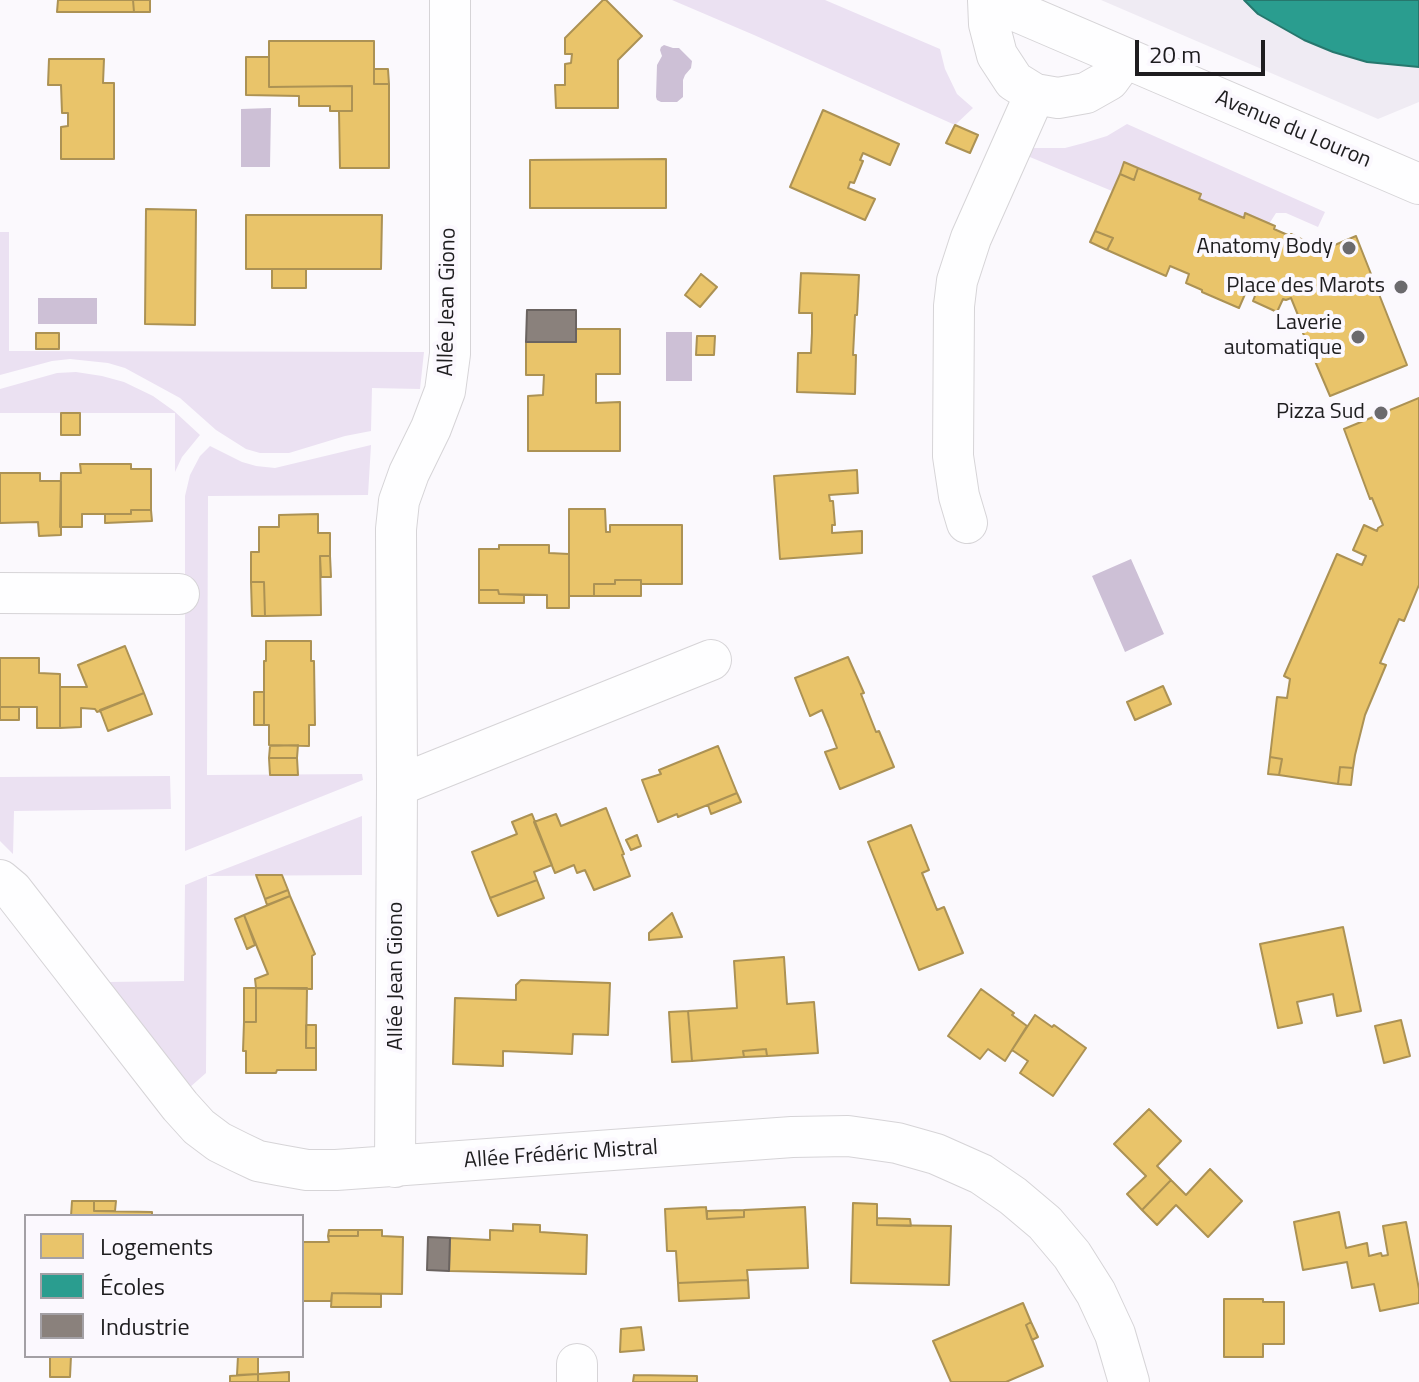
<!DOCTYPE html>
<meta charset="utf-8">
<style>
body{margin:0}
#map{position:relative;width:1419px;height:1382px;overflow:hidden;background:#fbf9fd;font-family:"Titillium Web",sans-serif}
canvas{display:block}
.legend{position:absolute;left:24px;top:1214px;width:280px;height:144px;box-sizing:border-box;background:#fbf8fe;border:2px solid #a3a0a5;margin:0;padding:10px 14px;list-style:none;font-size:24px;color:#1e1d1f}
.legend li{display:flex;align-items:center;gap:16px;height:40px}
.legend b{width:40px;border:2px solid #a3a0a5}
.scale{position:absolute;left:1135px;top:40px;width:130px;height:36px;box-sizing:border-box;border:4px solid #1e1d1f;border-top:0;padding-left:10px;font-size:24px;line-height:28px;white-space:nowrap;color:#1e1d1f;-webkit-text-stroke:6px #fbf8fe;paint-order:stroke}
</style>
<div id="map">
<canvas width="1419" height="1382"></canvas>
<ul class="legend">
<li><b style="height:22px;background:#e9c46a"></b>Logements</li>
<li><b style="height:22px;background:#2a9d8f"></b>Écoles</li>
<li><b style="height:22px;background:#8a817c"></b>Industrie</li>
</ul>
<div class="scale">20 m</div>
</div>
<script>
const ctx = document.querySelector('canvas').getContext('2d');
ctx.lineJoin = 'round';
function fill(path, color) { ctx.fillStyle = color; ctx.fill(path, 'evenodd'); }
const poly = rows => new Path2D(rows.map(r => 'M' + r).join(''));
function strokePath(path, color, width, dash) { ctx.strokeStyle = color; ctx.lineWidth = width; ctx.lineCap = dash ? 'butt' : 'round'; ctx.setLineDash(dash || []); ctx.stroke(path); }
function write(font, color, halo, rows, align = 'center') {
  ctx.font = font + ' "Titillium Web",sans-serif'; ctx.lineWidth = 8; ctx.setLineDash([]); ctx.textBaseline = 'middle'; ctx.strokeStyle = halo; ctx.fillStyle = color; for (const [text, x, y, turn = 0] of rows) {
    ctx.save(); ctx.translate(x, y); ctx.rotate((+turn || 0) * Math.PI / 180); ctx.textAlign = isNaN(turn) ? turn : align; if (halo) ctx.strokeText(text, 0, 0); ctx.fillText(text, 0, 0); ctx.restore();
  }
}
const built = poly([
 [1101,0,1419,0,1419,102,1378,119]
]);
const green = poly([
 [672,0,825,0,940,49,945,69,957,94,973,108,955,125,754,35],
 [1127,124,1325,212,1318,227,1286,213,1276,213,1269,224,1245,214,1244,218,1199,199,1200,193,1124,163,1112,191,1025,155,1028,148,1065,148,1084,143,1107,136],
 [0,232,9,232,9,351,424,352,420,389,372,388,371,431,345,436,289,453,260,453,246,449,216,430,180,398,125,368,108,363,70,359,52,361,0,375],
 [76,372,102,376,124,382,153,396,174,411,200,435,182,457,175,472,175,413,0,413,0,389,57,373],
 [371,445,368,495,208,496,207,775,362,774,363,780,185,851,185,496,190,475,200,456,210,446,242,462,256,466,275,468],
 [170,776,171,809,14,811,13,854,0,841,0,777],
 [362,816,362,875,207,876,206,1073,189,1088,107,982,184,981,185,885,207,876]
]);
const water = poly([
 [664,45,673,48,679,48,692,61,691,68,685,75,683,80,683,97,677,102,661,102,657,100,656,97,657,65,662,56,660,50,661,47],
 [271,108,270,167,241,167,241,109],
 [38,298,97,298,97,324,38,324],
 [666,332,692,332,692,381,666,381],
 [1131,559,1164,634,1125,652,1092,576]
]);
const homes = poly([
 [58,0,133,0,134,12,57,12,58,0],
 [133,0,150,0,150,12,134,12,133,0],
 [603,0,606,0,642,36,618,60,618,108,556,108,555,85,565,85,565,64,571,63,572,54,565,54,565,38,603,0],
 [269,41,374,41,374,84,389,84,389,168,340,168,339,111,352,111,352,86,269,87,269,41],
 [246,57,269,57,269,87,352,86,352,111,330,111,330,106,299,106,299,96,246,95,246,57],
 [49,59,104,59,103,83,114,83,114,159,61,159,61,127,68,126,68,113,62,113,61,85,48,85,49,59],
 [374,69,388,69,389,84,374,84,374,69],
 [823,110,899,144,890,165,863,153,860,160,863,161,854,183,850,182,848,188,875,199,865,220,790,187,823,110],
 [955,125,978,135,970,153,946,143,955,125],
 [666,159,666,208,530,208,530,160,666,159],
 [1124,162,1138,168,1134,180,1120,174,1124,162],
 [1138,168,1201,194,1199,199,1244,218,1245,213,1275,226,1274,229,1290,236,1291,234,1323,250,1356,236,1407,365,1330,396,1300,326,1302,325,1291,298,1286,300,1283,299,1277,312,1253,301,1258,288,1249,285,1239,308,1202,292,1202,290,1186,283,1189,274,1170,266,1166,276,1107,250,1113,238,1095,231,1120,174,1134,180,1138,168],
 [146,209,196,210,195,325,145,324,146,209],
 [246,215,382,215,381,269,246,269,246,215],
 [1095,231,1113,238,1107,250,1090,242,1095,231],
 [272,269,306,269,306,288,272,288,272,269],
 [801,273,859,275,857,315,855,315,853,355,856,355,855,394,797,392,798,353,811,353,812,333,812,313,799,313,801,273],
 [701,274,717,287,700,307,685,295,701,274],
 [576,329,620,329,620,374,596,374,596,403,620,402,620,451,528,451,528,396,543,395,544,375,526,375,526,342,576,342,576,329],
 [36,333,59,333,59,349,36,349,36,333],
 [697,336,715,336,714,355,696,355,697,336],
 [1419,398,1419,585,1404,621,1399,619,1380,663,1386,665,1365,715,1355,755,1353,768,1340,767,1338,784,1279,775,1282,759,1270,757,1277,697,1287,698,1290,679,1284,676,1337,554,1362,565,1366,556,1353,550,1364,525,1377,531,1378,528,1383,525,1372,498,1370,499,1344,429,1419,398],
 [61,413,80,413,80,435,61,435,61,413],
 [80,464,131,464,131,469,151,469,151,510,131,510,131,514,82,514,82,527,60,527,61,473,81,473,80,464],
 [857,470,858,493,829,495,830,501,833,501,835,525,832,525,832,533,862,531,862,553,780,559,774,476,857,470],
 [0,473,40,473,40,481,61,481,61,535,39,536,38,522,0,523,0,473],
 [569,509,605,509,606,532,610,532,610,525,682,525,682,584,641,584,641,580,615,580,615,584,594,584,594,596,569,596,569,509],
 [131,510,151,510,152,521,105,523,105,514,131,514,131,510],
 [318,514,318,533,330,533,330,556,320,556,321,615,265,616,264,582,251,582,251,552,259,552,259,527,279,527,279,515,318,514],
 [499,545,549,545,549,553,569,554,569,608,547,608,547,595,499,594,498,590,479,590,479,549,499,549,499,545],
 [320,556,330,556,331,577,321,577,320,556],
 [615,580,641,580,641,596,594,596,594,584,615,584,615,580],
 [251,582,264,582,265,616,252,616,251,582],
 [479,590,498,590,499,594,524,595,524,603,479,603,479,590],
 [266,641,311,641,311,661,314,661,315,725,309,725,309,746,269,745,269,725,264,725,264,661,266,661,266,641],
 [125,646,144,693,97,712,95,709,81,708,81,727,60,728,60,687,87,687,78,665,125,646],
 [848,657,864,693,861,694,876,732,879,731,894,767,840,789,825,752,837,748,829,727,822,710,810,716,795,678,848,657],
 [0,658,39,658,39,673,60,674,60,728,37,728,37,707,0,707,0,658],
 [1163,686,1171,704,1135,720,1127,702,1163,686],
 [254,692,264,692,264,725,254,725,254,692],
 [144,693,152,714,108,731,100,710,144,693],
 [0,707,19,707,19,720,0,720,0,707],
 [298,745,297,758,269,758,270,746,298,745],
 [718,746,737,793,678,817,677,814,658,822,642,780,661,774,659,770,718,746],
 [1270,757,1282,759,1279,775,1268,774,1270,757],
 [269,758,297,758,298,775,270,775,269,758],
 [1340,767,1353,768,1351,785,1338,784,1340,767],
 [737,793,741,802,711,814,708,805,737,793],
 [606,808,624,854,622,855,630,876,594,890,585,870,577,873,574,865,555,873,534,822,556,814,561,826,606,808],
 [532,814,552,865,534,872,537,880,490,898,472,852,517,834,512,822,532,814],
 [911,825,929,870,922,873,937,910,944,907,963,953,919,970,868,842,911,825],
 [637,835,641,846,631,850,626,840,637,835],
 [256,875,282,875,288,890,265,899,256,875],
 [537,880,544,898,498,916,490,898,537,880],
 [288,890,290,896,267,905,265,899,288,890],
 [290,896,315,954,312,956,312,989,256,988,255,979,268,974,244,915,290,896],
 [672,913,682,937,649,940,649,933,672,913],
 [244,915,255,945,247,949,235,919,244,915],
 [1343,927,1361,1011,1337,1016,1333,994,1297,1002,1302,1023,1278,1028,1260,944,1343,927],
 [784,957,787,1004,814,1002,818,1053,767,1056,766,1049,743,1051,744,1057,692,1061,688,1011,737,1008,734,961,784,957],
 [521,980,610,983,608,1035,573,1034,572,1054,503,1051,503,1066,453,1064,455,998,516,1000,516,985,521,980],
 [244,988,256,988,256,1022,244,1022,244,988],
 [256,988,307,988,306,1048,316,1048,316,1070,277,1070,276,1073,246,1073,246,1051,243,1051,244,1022,256,1022,256,988],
 [981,989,1014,1013,1012,1015,1027,1026,1005,1061,988,1049,980,1059,948,1036,981,989],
 [688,1011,692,1061,672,1062,669,1012,688,1011],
 [1035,1015,1052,1027,1054,1025,1086,1048,1053,1096,1020,1073,1028,1061,1012,1050,1035,1015],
 [1401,1020,1410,1056,1384,1063,1375,1026,1401,1020],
 [306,1025,316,1025,316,1048,306,1048,306,1025],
 [766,1049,767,1056,744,1057,743,1051,766,1049],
 [1149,1109,1181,1141,1157,1166,1171,1180,1142,1210,1127,1194,1146,1176,1114,1144,1149,1109],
 [1210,1169,1242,1201,1208,1237,1176,1205,1157,1225,1142,1210,1171,1180,1186,1195,1210,1169],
 [72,1201,94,1201,94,1211,152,1212,152,1216,71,1216,72,1201],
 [94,1201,116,1201,115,1211,94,1211,94,1201],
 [853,1203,877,1204,877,1225,951,1226,949,1285,851,1283,853,1203],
 [706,1207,707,1219,744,1217,744,1210,805,1207,808,1268,747,1270,748,1280,678,1283,676,1251,667,1251,665,1209,706,1207],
 [744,1210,744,1217,707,1219,707,1211,744,1210],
 [1339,1212,1346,1248,1367,1243,1369,1256,1381,1253,1382,1256,1388,1255,1383,1226,1406,1222,1419,1289,1419,1303,1380,1311,1374,1284,1352,1288,1347,1262,1303,1270,1294,1222,1339,1212],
 [877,1218,910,1219,911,1226,877,1225,877,1218],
 [513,1224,540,1225,540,1232,587,1235,586,1274,449,1271,450,1238,490,1240,490,1230,513,1231,513,1224],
 [329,1230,358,1230,358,1236,328,1236,329,1230],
 [358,1230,382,1230,382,1236,403,1237,402,1294,332,1293,331,1301,302,1301,302,1242,329,1242,328,1236,358,1236,358,1230],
 [748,1280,749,1298,679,1301,678,1283,748,1280],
 [332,1293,381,1294,381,1307,331,1307,332,1293],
 [1224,1299,1263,1299,1263,1302,1284,1302,1284,1344,1263,1344,1263,1357,1224,1357,1224,1299],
 [1023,1303,1031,1322,1026,1325,1043,1366,1006,1382,951,1382,933,1341,1023,1303],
 [1031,1322,1038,1337,1032,1340,1026,1325,1031,1322],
 [641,1327,644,1350,620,1352,621,1329,641,1327],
 [50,1356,71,1356,70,1377,50,1377,50,1356],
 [238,1356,258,1356,258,1374,237,1375,238,1356],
 [289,1372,289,1382,258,1382,258,1374,289,1372],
 [258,1374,258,1382,230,1382,230,1376,258,1374],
 [634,1375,697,1376,697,1382,633,1382,634,1375]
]);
const schools = poly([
 [1244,0,1419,0,1419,67,1367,62,1333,52,1304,40,1258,14,1244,0]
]);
const industry = poly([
 [527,310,576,310,576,342,526,342,527,310],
 [428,1237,450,1238,449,1271,427,1270,428,1237]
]);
const minor = poly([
 [988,0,989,24,997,55,1014,81,1035,94,1058,98,1086,93,1109,80,1125,58],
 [990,0,1419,184],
 [967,523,959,496,953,456,954,306,957,281,971,238,1035,94],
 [0,593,179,594],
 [397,786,711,660],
 [0,880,12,890,180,1106,199,1127,219,1142,239,1152,258,1161,279,1165,307,1170,336,1170,792,1137,848,1136,897,1143,936,1154,981,1174,1013,1196,1045,1223,1072,1255,1096,1293,1115,1334,1129,1382],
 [395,1167,397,786,396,529,399,501,409,473,431,428,445,391,450,354,450,0],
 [577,1382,577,1364]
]);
const markers = [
 [1349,248,8,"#6b6a6d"],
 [1401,287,8,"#6b6a6d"],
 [1358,337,8,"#6b6a6d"],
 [1381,413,8,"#6b6a6d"]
];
const streetNames = [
 ["Avenue du Louron",1293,130,23],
 ["Allée Jean Giono",448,302,-89],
 ["Allée Jean Giono",397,976,-90],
 ["Allée Frédéric Mistral",561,1155,-4]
];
const poiNames = [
 ["Anatomy Body",1333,248],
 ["Place des Marots",1385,287],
 ["Laverie",1342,324],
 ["automatique",1342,349],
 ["Pizza Sud",1365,413]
];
fill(built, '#efebf3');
fill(green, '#ebe1f2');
fill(water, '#cdc0d6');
fill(homes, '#e9c46a');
strokePath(homes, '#ac9254', 2);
fill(schools, '#2a9d8f');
strokePath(schools, '#26776d', 2);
fill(industry, '#8a817c');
strokePath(industry, '#6a6360', 2);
strokePath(minor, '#d6d4d7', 42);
strokePath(minor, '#fefeff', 40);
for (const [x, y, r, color] of markers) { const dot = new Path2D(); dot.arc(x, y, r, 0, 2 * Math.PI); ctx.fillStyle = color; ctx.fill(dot); strokePath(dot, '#fbf8fe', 3); }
write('22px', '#1e1d1f', '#fbf8fe', streetNames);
write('22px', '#1e1d1f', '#fbf8fe', poiNames, 'right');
</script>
